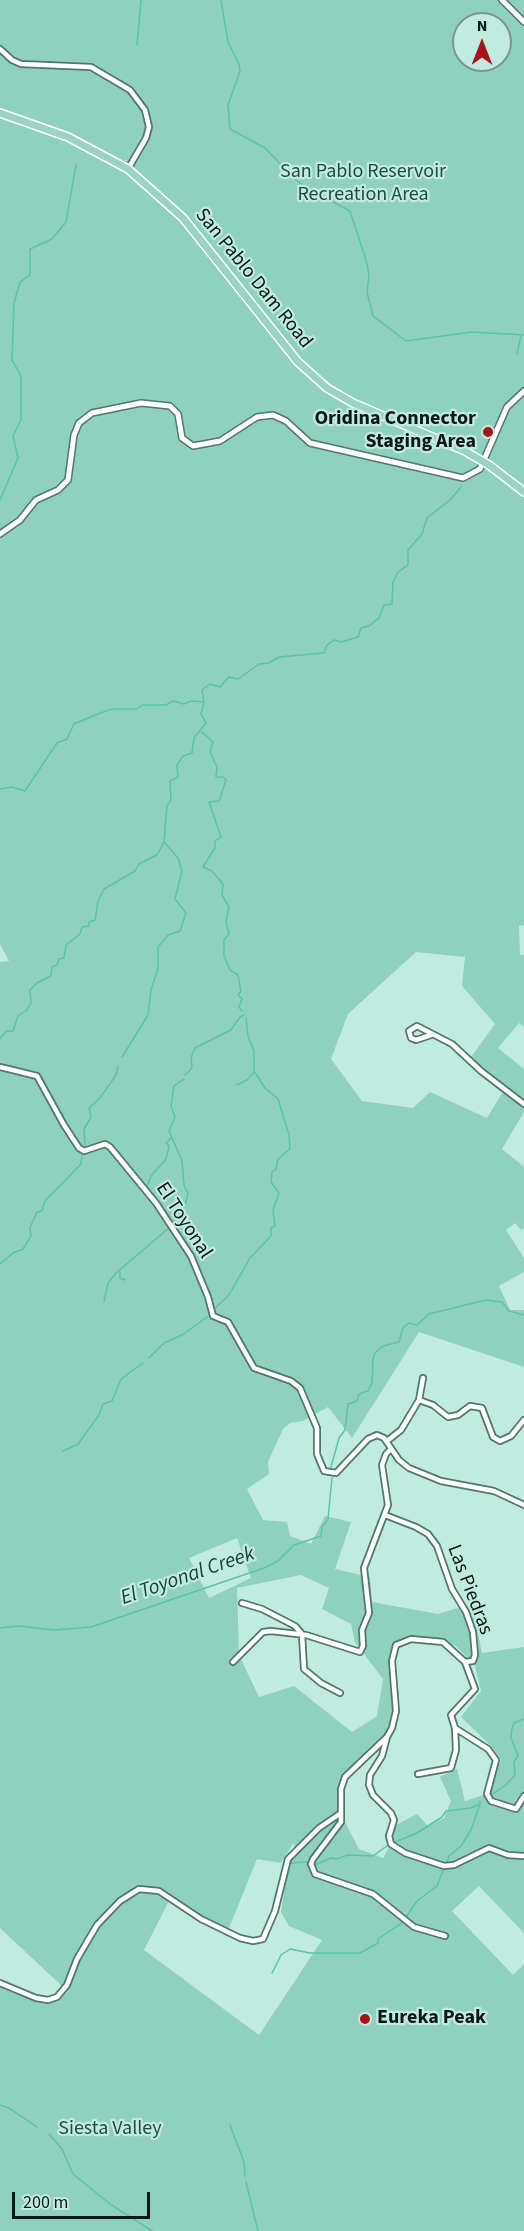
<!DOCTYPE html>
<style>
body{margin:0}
#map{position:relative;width:524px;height:2231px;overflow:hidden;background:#c2ebdf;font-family:"Source Sans 3",sans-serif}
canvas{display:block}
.north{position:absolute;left:452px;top:12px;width:60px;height:60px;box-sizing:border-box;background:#c2ebdf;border:2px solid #79978f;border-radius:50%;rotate:0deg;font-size:16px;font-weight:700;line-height:24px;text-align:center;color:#0b1a16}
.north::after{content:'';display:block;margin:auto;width:21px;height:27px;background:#a7121c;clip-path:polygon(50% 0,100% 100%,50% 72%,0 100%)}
.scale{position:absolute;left:12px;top:2192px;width:138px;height:27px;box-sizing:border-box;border:3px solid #0b1a16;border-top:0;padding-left:8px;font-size:18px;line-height:21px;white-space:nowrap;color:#0b1a16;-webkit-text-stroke:4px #c2ebdf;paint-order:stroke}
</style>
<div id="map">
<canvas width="524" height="2231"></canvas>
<div class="north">N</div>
<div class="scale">200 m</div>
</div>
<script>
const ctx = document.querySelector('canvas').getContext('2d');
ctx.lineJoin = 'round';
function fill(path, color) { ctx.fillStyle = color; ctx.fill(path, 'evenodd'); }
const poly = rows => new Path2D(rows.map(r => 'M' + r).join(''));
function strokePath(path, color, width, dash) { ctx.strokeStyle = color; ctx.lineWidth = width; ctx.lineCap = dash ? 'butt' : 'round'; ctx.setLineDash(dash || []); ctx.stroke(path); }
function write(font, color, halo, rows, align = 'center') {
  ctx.font = font + ' "Source Sans 3",sans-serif'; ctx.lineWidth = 4.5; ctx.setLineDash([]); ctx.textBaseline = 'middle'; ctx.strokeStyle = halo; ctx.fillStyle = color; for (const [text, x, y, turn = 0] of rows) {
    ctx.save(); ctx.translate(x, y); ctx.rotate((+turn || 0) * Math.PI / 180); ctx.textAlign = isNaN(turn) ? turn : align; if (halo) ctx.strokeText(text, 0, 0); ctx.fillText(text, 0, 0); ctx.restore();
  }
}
const green = poly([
 [0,0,524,0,524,925,519,926,520,955,524,955,524,1027,519,1023,498,1048,524,1069,524,1112,502,1149,524,1167,524,1228,521,1230,515,1223,506,1230,524,1258,524,1272,499,1286,510,1310,524,1310,524,1367,419,1332,352,1438,328,1407,303,1421,290,1423,283,1429,268,1462,269,1474,247,1489,263,1520,287,1522,290,1536,311,1544,325,1516,351,1522,335,1569,370,1577,372,1602,438,1614,467,1605,474,1614,482,1653,524,1647,524,1933,479,1886,452,1911,513,1975,524,1964,524,2231,0,2231,0,1983,36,1998,54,1999,65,1989,0,1928,0,962,9,961,0,944],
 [464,24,500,24,500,60,464,60],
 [416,952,465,957,462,986,495,1024,469,1060,504,1090,487,1118,430,1092,413,1108,362,1101,331,1059,348,1014],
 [237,1538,251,1578,209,1598,189,1558],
 [301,1575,329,1588,322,1609,351,1624,355,1642,383,1679,377,1716,352,1732,294,1686,259,1697,239,1655,237,1588],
 [424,1639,456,1646,475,1666,481,1691,461,1717,492,1747,501,1760,487,1794,465,1801,457,1769,440,1777,451,1801,444,1818,428,1826,417,1814,392,1827,389,1836,391,1844,383,1858,359,1849,341,1814,343,1781,392,1728,396,1695,392,1656,400,1642],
 [294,1842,294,1861,292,1856,289,1861,281,1912,289,1926,322,1940,259,2035,144,1950,170,1899,227,1933,257,1859,281,1863]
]);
const stream = poly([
 [221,0,228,42,239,64,240,71,228,105,230,129,265,148,296,180,310,190,350,211,366,260,369,275,367,292,373,316,406,341,472,332,524,335],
 [137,45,141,0],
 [517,354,521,335],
 [0,500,18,458,13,436,21,420,21,376,12,360,14,303,20,282,30,275,30,249,52,239,66,222,76,165],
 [202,732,213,742,210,752,217,767,216,777,223,777,226,780,219,801,209,802,221,837,215,841,215,848,203,867,212,871,223,884,222,895,229,907,226,922,229,934,224,940,224,956,230,970,238,975,241,991,238,995,242,999,239,1007,242,1011],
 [0,789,12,787,25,791,57,743,67,739,74,724,95,715,112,709,137,709,142,705,166,705,173,701,184,704,191,701,204,702],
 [246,1018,248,1036,254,1051,254,1071,265,1088,278,1099,289,1135],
 [0,1039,6,1031,13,1031,18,1016,27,1010,31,1003,30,990,37,983,51,976,52,967,57,965,59,959,64,958,66,945,80,934,82,927,89,926,89,922,95,920,98,901,104,889,135,871,139,864,157,855,164,842,167,806,171,800,170,781,178,777,177,765,183,756,192,753,194,738,206,723,201,714,204,702,202,690,210,684,220,687,229,677,238,679,259,664,269,663,279,657,324,653,327,645,334,640,341,642,358,637,361,628,369,626,379,618,384,605,392,604,393,582,398,572,408,565,408,550,422,534,427,518,450,500,461,487],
 [122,1057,148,1015,151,990,158,968,158,947,168,935,180,931,186,913,175,899,182,871,178,858,164,842],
 [185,1075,192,1068,191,1058,195,1048,231,1030,240,1017,244,1015],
 [237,1085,247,1080,254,1072],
 [85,1145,84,1129,91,1117,89,1108,100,1098,116,1075,118,1066],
 [147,1187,151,1176,166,1159,169,1146,166,1143,171,1138],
 [173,1223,185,1205,188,1194,184,1185,182,1161,169,1131,175,1117,171,1106,174,1086,184,1079],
 [0,1264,13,1253,23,1249,31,1236,30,1228,37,1212,42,1211,45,1201,81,1164,82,1156],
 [120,1272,120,1278,125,1280],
 [104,1302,108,1283,116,1273,169,1228],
 [214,1309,229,1295,250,1258,271,1236,271,1228,275,1226,273,1210,279,1193,271,1182,272,1172,276,1169,278,1159,290,1149,289,1137],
 [149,1358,164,1343,182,1335,207,1317],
 [63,1451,78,1444,99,1415,103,1404,112,1401,121,1379,143,1363],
 [331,1467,339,1438,345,1430,348,1404,357,1401,359,1394,368,1391,372,1383,373,1359,375,1353,383,1346,399,1342,403,1328,409,1323,417,1325,429,1314,486,1300,502,1302,509,1311,524,1315],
 [0,1628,19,1626,54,1630,91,1627,264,1568,278,1561,294,1545,321,1536,322,1527,328,1519,332,1478],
 [491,1795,506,1785,515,1775,514,1762,518,1756,511,1738,512,1728,514,1723,524,1719],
 [289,1863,308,1862,315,1865,331,1858,337,1859,347,1855,373,1856,388,1845,417,1833,442,1817,446,1811,471,1808,480,1804,480,1801],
 [406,1917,417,1901,437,1886,449,1856,461,1846,471,1830,480,1804],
 [272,1973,281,1955,290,1949,310,1953,360,1953,378,1943,378,1939,403,1922],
 [0,2105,9,2108,37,2127],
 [230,2125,244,2162,245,2176],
 [49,2134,62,2149,73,2174,110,2204,152,2231],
 [246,2182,258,2231]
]);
const minor = poly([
 [0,49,12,60,21,64,91,67,130,90,145,110,149,127,146,138,128,169],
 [431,1035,416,1040,411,1038,409,1031,417,1026,452,1044,481,1071,524,1104],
 [0,1067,37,1076,64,1125,79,1148,84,1151,105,1144,110,1147,156,1203,191,1256,208,1297,213,1316,228,1322,254,1368,291,1381,300,1388,317,1428,317,1454,324,1471,336,1473,368,1439,377,1435,384,1438,399,1460,409,1468,441,1481,494,1491,524,1505],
 [419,1400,433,1405,448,1417,458,1415,470,1406,482,1408,493,1437,500,1441,511,1436,524,1420],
 [387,1441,401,1430,419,1400,423,1378],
 [385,1515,416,1527,428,1534,437,1546,452,1589,466,1612,473,1632,475,1655,473,1661,465,1662],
 [242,1603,262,1609,295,1626,302,1634,304,1669,321,1683,340,1693],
 [233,1662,263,1632,271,1631,306,1635,360,1652,363,1646,362,1630,369,1613,364,1568,388,1505,382,1465,386,1454,391,1449],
 [465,1662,475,1689,451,1715,455,1728,488,1749,496,1760,487,1794,491,1801,516,1809,524,1796],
 [387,1737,382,1756,370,1775,369,1785,373,1795,391,1813,394,1820,389,1836,391,1844,405,1853,444,1866,454,1865,489,1848,508,1855,524,1856],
 [418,1774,451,1768,456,1750,455,1728],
 [341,1813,341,1822,313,1859,311,1864,315,1874,373,1894,414,1927,445,1936],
 [0,1983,36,1998,48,2000,57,1997,67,1985,77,1959,97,1925,120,1901,139,1889,159,1891,201,1919,240,1938,253,1941,263,1939,275,1911,288,1859,319,1828,341,1813,341,1789,345,1777,387,1737,392,1728,396,1711,392,1661,396,1645,411,1639,443,1642,465,1662]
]);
const tertiary = poly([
 [502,0,524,22],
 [0,534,20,520,36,500,58,490,68,480,74,435,79,423,92,413,141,403,170,406,178,414,182,438,193,446,220,441,257,417,273,415,286,421,310,443,463,478,480,469,507,407,524,391]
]);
const primary = poly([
 [0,113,68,137,128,169,183,218,298,362,327,388,353,403,465,451,489,465,524,492]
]);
const markers = [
 [488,432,6,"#a7121c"],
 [365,2019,6,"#a7121c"]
];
const parkNames = [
 ["San Pablo Reservoir",363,173],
 ["Recreation Area",363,196],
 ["Siesta Valley",110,2130]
];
const streetNames = [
 ["San Pablo Dam Road",253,279,51],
 ["El Toyonal",183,1221,57],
 ["Las Piedras",469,1590,69]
];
const poiNames = [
 ["Oridina Connector",476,420],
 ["Staging Area",476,443],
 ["Eureka Peak",377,2019,"left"]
];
const waterNames = [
 ["El Toyonal Creek",188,1577,-19]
];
fill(green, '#90d0be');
strokePath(stream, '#59c4ab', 1.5);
strokePath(minor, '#52776d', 8);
strokePath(tertiary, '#52776d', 8);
strokePath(primary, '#fff', 10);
strokePath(minor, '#fff', 4.5);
strokePath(tertiary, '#fff', 5);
strokePath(primary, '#9ad3c5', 7);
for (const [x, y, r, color] of markers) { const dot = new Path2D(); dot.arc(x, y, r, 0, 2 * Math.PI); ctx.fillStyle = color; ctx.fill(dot); strokePath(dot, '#c2ebdf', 2); }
write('20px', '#1e4c41', '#c2ebdf', parkNames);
write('20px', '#0b1a16', '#c2ebdf', streetNames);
write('bold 20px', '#0b1a16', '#c2ebdf', poiNames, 'right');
write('italic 21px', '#144439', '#c2ebdf', waterNames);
</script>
